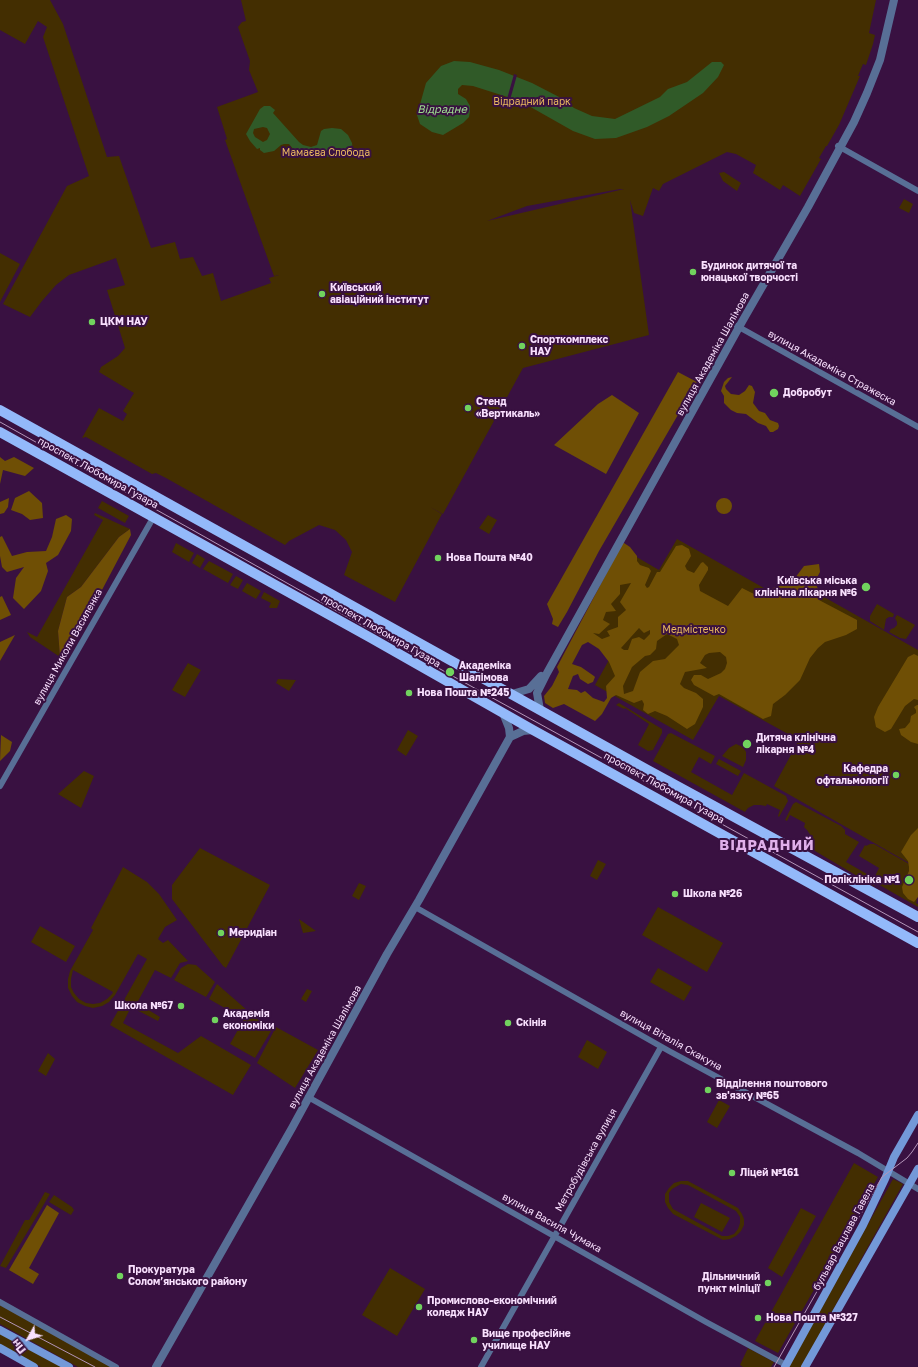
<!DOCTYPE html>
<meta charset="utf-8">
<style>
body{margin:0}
#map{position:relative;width:918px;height:1367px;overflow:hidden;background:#391141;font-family:"Golos Text",sans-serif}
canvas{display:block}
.north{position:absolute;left:8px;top:1319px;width:40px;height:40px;-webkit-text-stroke:3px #391141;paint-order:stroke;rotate:231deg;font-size:11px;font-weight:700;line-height:16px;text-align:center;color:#f9e0fe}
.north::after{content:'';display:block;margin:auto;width:14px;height:18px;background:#f9e0fe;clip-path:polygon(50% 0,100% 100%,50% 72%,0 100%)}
</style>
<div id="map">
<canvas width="918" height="1367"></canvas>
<div class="north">Пн</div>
</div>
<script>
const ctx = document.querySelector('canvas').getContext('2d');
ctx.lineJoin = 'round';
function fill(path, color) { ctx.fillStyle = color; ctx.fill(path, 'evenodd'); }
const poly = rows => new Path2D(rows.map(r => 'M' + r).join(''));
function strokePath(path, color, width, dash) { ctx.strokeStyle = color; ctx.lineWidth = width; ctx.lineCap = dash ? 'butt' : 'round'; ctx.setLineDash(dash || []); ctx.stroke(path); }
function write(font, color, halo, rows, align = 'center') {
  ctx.font = font + ' "Golos Text",sans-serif'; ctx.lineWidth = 4; ctx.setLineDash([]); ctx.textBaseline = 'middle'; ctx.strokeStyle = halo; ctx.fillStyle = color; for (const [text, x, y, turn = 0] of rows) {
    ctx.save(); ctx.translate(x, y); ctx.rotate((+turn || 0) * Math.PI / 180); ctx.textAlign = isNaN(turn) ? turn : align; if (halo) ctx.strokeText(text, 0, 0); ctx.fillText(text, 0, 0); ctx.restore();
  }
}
const green = poly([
 [0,0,50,0,63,24,107,157,119,156,151,248,175,242,180,259,193,257,202,276,213,273,221,301,271,283,269,278,279,275,274,276,225,140,227,139,217,107,258,92,249,70,250,61,238,27,242,22,246,21,241,0,876,0,869,33,875,35,873,44,866,65,863,64,858,76,860,76,839,125,827,146,826,146,819,158,821,159,800,196,783,185,780,190,753,173,756,165,736,154,727,152,663,184,659,191,653,188,643,216,634,213,630,200,649,335,523,368,443,514,430,507,442,514,395,602,344,575,352,552,346,540,335,530,319,525,289,541,285,545,166,478,156,473,152,474,86,437,82,438,99,408,123,421,127,414,123,411,134,393,99,372,101,367,118,356,125,348,107,290,125,285,116,258,69,275,56,285,42,301,30,317,3,304,67,186,89,176,43,37,47,27,38,21,25,44,0,30],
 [620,189,624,189,487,221,527,206],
 [724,172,741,183,737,191,723,181,719,173],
 [904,199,913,204,909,213,899,208],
 [0,253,20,264,0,302],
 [102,501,129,516,125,523,98,508],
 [95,513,130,529,119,537,81,587,67,597,58,631,60,657,30,637,27,632,37,637,103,520,94,515],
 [488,515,497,520,489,534,479,528],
 [677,539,771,592,801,584,918,650,918,868,774,786,799,740,719,696,693,740,595,685,615,649,586,632,628,552,659,570],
 [176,543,194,553,189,562,172,552],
 [197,554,205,559,200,568,192,563],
 [209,561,233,574,228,583,203,569],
 [236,576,243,580,238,589,230,585],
 [247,583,261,591,256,599,242,591],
 [264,592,280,601,277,608,270,608,269,607,271,603,261,598],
 [877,604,894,614,893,617,889,617,886,619,884,630,870,621,870,616],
 [897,615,915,625,906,639,900,638,889,632,891,629,894,628,897,625,897,622,895,618],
 [188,663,201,670,185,697,172,690],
 [278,679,296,680,289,691,276,683],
 [619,703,662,729,662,733,653,750,648,751,638,745,649,724,625,708,624,709,616,705],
 [408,730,418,736,406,756,397,750],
 [671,733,715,756,711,764,699,757,691,772,732,795,744,773,786,796,788,801,779,817,778,816,780,810,767,804,766,806,760,805,754,805,748,808,745,812,653,761,668,734],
 [736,744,743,747,746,752,746,760,743,767,722,756,729,748],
 [719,759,741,771,738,776,716,764],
 [84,771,94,776,81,808,58,794],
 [796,802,841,826,845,830,845,834,859,842,846,862,874,878,879,868,859,856,865,845,866,846,870,844,874,844,918,869,916,899,917,900,916,903,918,904,918,907,876,883,874,886,810,848,811,843,811,836,807,830,804,827,805,823,790,815,787,821,785,820,793,804],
 [200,848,270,885,226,968,223,966,172,899,172,885],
 [598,860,606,864,597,880,590,876],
 [123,867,147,882,159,894,177,920,165,927,158,939,163,943,168,940,188,961,180,963,171,978,155,970,137,1003,160,1017,158,1021,131,1007,123,1023,178,1053,201,1036,251,1065,233,1095,110,1025,147,959,138,954,115,995,109,1002,102,1006,93,1008,85,1006,77,1002,72,996,68,988,68,979,70,971,93,930,91,928],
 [73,970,113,992,112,994,107,999,100,1003,93,1004,86,1003,79,999,74,993,71,987,71,979],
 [359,883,366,886,359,900,352,896],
 [658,907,723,943,707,972,642,935],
 [299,919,316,931,303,933],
 [40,926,75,946,66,962,31,942],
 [188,964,196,965,215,982,206,997,174,980,181,968],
 [658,968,692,987,684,1001,650,982],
 [217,984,271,1031,255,1058,230,1044,244,1019,209,999],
 [307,989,312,991,306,1002,301,999],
 [276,1027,318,1050,295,1088,257,1063],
 [587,1040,607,1052,598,1069,578,1057],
 [48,1053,55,1059,46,1076,38,1071],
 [719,1100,730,1106,717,1128,707,1122],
 [854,1163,878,1177,778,1353,755,1341],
 [893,1179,903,1184,801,1367,789,1367],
 [681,1181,688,1181,738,1208,742,1214,744,1219,744,1225,741,1231,736,1236,730,1239,723,1240,673,1214,668,1208,665,1202,665,1194,669,1188,674,1183],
 [681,1184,688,1185,736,1211,740,1217,740,1223,738,1229,734,1234,728,1236,722,1236,673,1209,669,1202,669,1193,672,1189],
 [45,1192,50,1194,6,1268,0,1266,25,1220,29,1220],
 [54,1195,72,1207,74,1210,71,1215,49,1202],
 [701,1203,730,1218,722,1232,694,1217],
 [801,1208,816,1216,782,1277,768,1268],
 [390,1268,425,1289,397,1336,362,1315],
 [0,1305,112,1367,78,1367,0,1324],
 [0,1333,63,1367,41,1367,0,1344],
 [748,1348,774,1362,771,1367,743,1367,740,1365]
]);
const forest = poly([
 [678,372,697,382,599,551,567,612,558,627,552,624,553,619,547,604],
 [732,377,725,386,726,389,731,394,739,395,745,391,749,385,752,386,755,392,753,403,759,411,765,413,770,420,778,423,779,426,778,429,773,432,770,432,766,426,758,423,746,414,737,413,731,410,724,403,724,396,721,391,724,382,728,378],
 [612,395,639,413,606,474,554,445,598,404],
 [0,457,5,461,14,457,34,468,25,476,3,470,0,484],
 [29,491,42,503,43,518,30,520,22,514,11,510,15,498],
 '716 506a8 8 0 1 1 16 0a8 8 0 1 1-16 0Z',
 [9,498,8,507,4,513,0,514,0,502],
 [66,515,72,519,71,531,58,555,46,563,48,571,41,591,24,609,13,598,16,578,24,567,7,572,2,567,0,556,0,537,2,536,12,556,27,552,46,551,52,537,56,519],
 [130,529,131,535,65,660,60,657,58,631,67,597,81,587,119,537],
 [624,543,630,547,637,556,637,561,640,565,649,568,651,571,645,585,647,588,649,587,657,572,660,572,676,546,682,545,689,549,691,556,685,566,687,570,694,573,701,563,703,562,708,567,708,570,699,585,700,591,728,606,742,588,756,595,770,589,792,582,804,566,819,564,820,572,815,581,819,592,819,600,857,620,857,629,846,635,825,642,818,648,810,658,800,680,785,695,773,704,771,716,763,719,719,694,714,696,694,685,691,680,694,675,701,675,708,679,721,673,725,669,727,663,726,657,720,652,709,653,705,655,700,663,707,668,685,672,680,684,684,688,696,693,703,699,703,707,695,724,687,729,667,716,655,711,648,714,643,710,644,704,642,700,634,703,616,695,611,698,602,714,595,721,564,704,553,708,545,703,544,696,552,686,559,672,557,667,622,544],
 [631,583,620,602,626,610,618,617,618,627,607,631,610,636,602,639,593,633,599,634,610,624,603,620,606,612,616,611,611,604,620,594,620,585],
 [639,628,644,633,650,630,650,634,644,640,639,637,632,639,628,650,624,650,621,648],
 [667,634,677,639,679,645,665,659,653,661,640,672,633,691,624,694,623,686,632,667,645,656,650,655,656,649,657,641],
 [588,642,599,649,609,662,615,676,606,686,607,698,604,702,593,698,585,691,581,693,577,690,568,689,573,676,578,674,580,679,588,684,593,682,595,677,594,676,581,667,572,664,582,645],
 [2,596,11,615,0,620,0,597],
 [15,635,0,661,0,642],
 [914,654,918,656,918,700,914,699,905,706,891,729,885,732,876,727,874,717,878,707,908,657],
 [917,705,918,705,918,744,911,742,901,735,899,729,905,728,910,722,911,716,916,713,916,710,914,707],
 [1,735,12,742,10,751,0,761],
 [918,828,918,897,914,902,908,899,903,893,902,887,909,871,909,867,908,861,901,852,911,835],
 [47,1205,59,1213,29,1268,39,1274,33,1284,9,1270]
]);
const water = poly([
 [454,61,470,62,499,70,532,83,561,98,574,108,592,116,615,119,660,97,668,89,687,82,712,62,721,62,724,65,718,77,703,93,669,116,647,127,616,138,595,139,573,131,520,101,473,86,462,85,458,89,458,94,466,99,470,106,470,111,469,117,463,123,443,135,432,132,420,124,417,115,426,83,441,66],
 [264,106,270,106,275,110,273,113,299,142,303,145,311,147,317,145,321,131,324,129,332,128,341,129,348,135,352,143,353,153,343,157,328,157,325,154,298,155,289,144,284,144,281,145,274,151,264,153,260,150,260,148,257,149,250,141,246,134,260,109],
 [263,127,267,128,270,134,267,140,263,142,255,137,253,133,254,129]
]);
const pier = poly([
 [514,74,517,75,510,100,507,99]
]);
const minor = poly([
 [838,146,918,191],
 [737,326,918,427],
 [0,786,153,518],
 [415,907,669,1051,858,1153,918,1189],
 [308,1097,706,1322,786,1365],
 [0,1302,116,1367],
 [481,1367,661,1047]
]);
const tertiary = poly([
 [512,694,529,689,541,676],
 [540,710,537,693,547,673,743,320,808,207,854,122,867,93,880,60,894,0],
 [503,713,509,728,510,737],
 [156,1367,292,1128,387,954,419,900,510,737,523,731,533,730]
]);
const secondary = poly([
 [0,1330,69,1367],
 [0,1348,34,1367],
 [785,1367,863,1225,885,1179,894,1157,918,1115],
 [805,1367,918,1169]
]);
const primary = poly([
 [0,410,646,769,918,917],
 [0,432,371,638,533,730,918,943]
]);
const tram = poly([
 [0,422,449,674,918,932],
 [0,1317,95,1367],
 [774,1367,882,1177,907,1158,912,1152,918,1143]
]);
const markers = [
 [693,272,4,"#71d35e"],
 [322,294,4,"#71d35e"],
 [92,322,4,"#71d35e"],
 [522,346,4,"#71d35e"],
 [774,393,5,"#71d35e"],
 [468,408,4,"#71d35e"],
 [438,558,4,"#71d35e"],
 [866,587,5,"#71d35e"],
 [450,672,5,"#71d35e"],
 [409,693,4,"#71d35e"],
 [747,744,5,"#71d35e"],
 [896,775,4,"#71d35e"],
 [909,880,5,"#71d35e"],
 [675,894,4,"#71d35e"],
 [221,933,4,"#71d35e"],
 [181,1006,4,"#71d35e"],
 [215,1020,4,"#71d35e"],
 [508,1023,4,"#71d35e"],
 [708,1090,4,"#71d35e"],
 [732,1173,4,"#71d35e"],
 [120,1276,4,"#71d35e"],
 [768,1283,4,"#71d35e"],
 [419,1307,4,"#71d35e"],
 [758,1318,4,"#71d35e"],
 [474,1340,4,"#71d35e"]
];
const parkNames = [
 ["Відрадний парк",532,102],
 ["Мамаєва Слобода",326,153],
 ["Медмістечко",694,630]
];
const poiNames = [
 ["Будинок дитячої та",701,266],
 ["юнацької творчості",701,278],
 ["Київський",330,288],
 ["авіаційний інститут",330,300],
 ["ЦКМ НАУ",100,322],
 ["Спорткомплекс",530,340],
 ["НАУ",530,352],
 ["Добробут",783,393],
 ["Стенд",476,402],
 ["«Вертикаль»",476,414],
 ["Нова Пошта №40",446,558],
 ["Київська міська",857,581,"right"],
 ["клінічна лікарня №6",857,593,"right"],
 ["Академіка",459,666],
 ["Шалімова",459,678],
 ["Нова Пошта №245",417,693],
 ["Дитяча клінічна",756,738],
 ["лікарня №4",756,750],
 ["Кафедра",888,769,"right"],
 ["офтальмології",888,781,"right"],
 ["Поліклініка №1",900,880,"right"],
 ["Школа №26",683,894],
 ["Меридіан",229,933],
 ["Школа №67",173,1006,"right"],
 ["Академія",223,1014],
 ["економіки",223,1026],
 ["Скінія",516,1023],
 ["Відділення поштового",716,1084],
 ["зв'язку №65",716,1096],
 ["Ліцей №161",740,1173],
 ["Прокуратура",128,1270],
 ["Солом’янського району",128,1282],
 ["Дільничний",760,1277,"right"],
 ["пункт міліції",760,1289,"right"],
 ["Промислово-економічний",427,1301],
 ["коледж НАУ",427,1313],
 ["Нова Пошта №327",766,1318],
 ["Вище професійне",482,1334],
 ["училище НАУ",482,1346]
];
const streetNames = [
 ["вулиця Академіка Шалімова",713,354,-61],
 ["вулиця Академіка Стражеска",832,368,29],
 ["проспект Любомира Гузара",98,473,29],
 ["проспект Любомира Гузара",381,631,30],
 ["вулиця Миколи Василенка",68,647,-61],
 ["проспект Любомира Гузара",664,788,29],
 ["вулиця Віталія Скакуна",671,1040,29],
 ["вулиця Академіка Шалімова",325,1047,-61],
 ["Метробудівська вулиця",586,1160,-61],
 ["вулиця Василя Чумака",552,1223,29],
 ["бульвар Вацлава Гавела",844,1237,-62]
];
const waterNames = [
 ["Відрадне",442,110]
];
const districtNames = [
 ["ВІДРАДНИЙ",767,846]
];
fill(green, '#432e01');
fill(forest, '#6f4f05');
fill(water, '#305a28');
fill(pier, '#391141');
strokePath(minor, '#586f96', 6);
strokePath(tertiary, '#586f96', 8);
strokePath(secondary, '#7399d8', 8);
strokePath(primary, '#93b9fa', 10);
strokePath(tram, '#b395b9', 1);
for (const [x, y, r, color] of markers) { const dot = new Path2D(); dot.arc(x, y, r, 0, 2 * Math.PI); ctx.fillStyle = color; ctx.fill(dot); strokePath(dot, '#391141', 1.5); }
write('10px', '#e9b85f', '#391141', parkNames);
write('bold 10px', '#f9e0fe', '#391141', poiNames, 'left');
write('10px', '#f9e0fe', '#391141', streetNames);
write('italic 11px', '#9ddc91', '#391141', waterNames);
ctx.letterSpacing = '1px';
write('bold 14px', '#e0b0ea', '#391141', districtNames);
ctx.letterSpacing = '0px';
</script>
